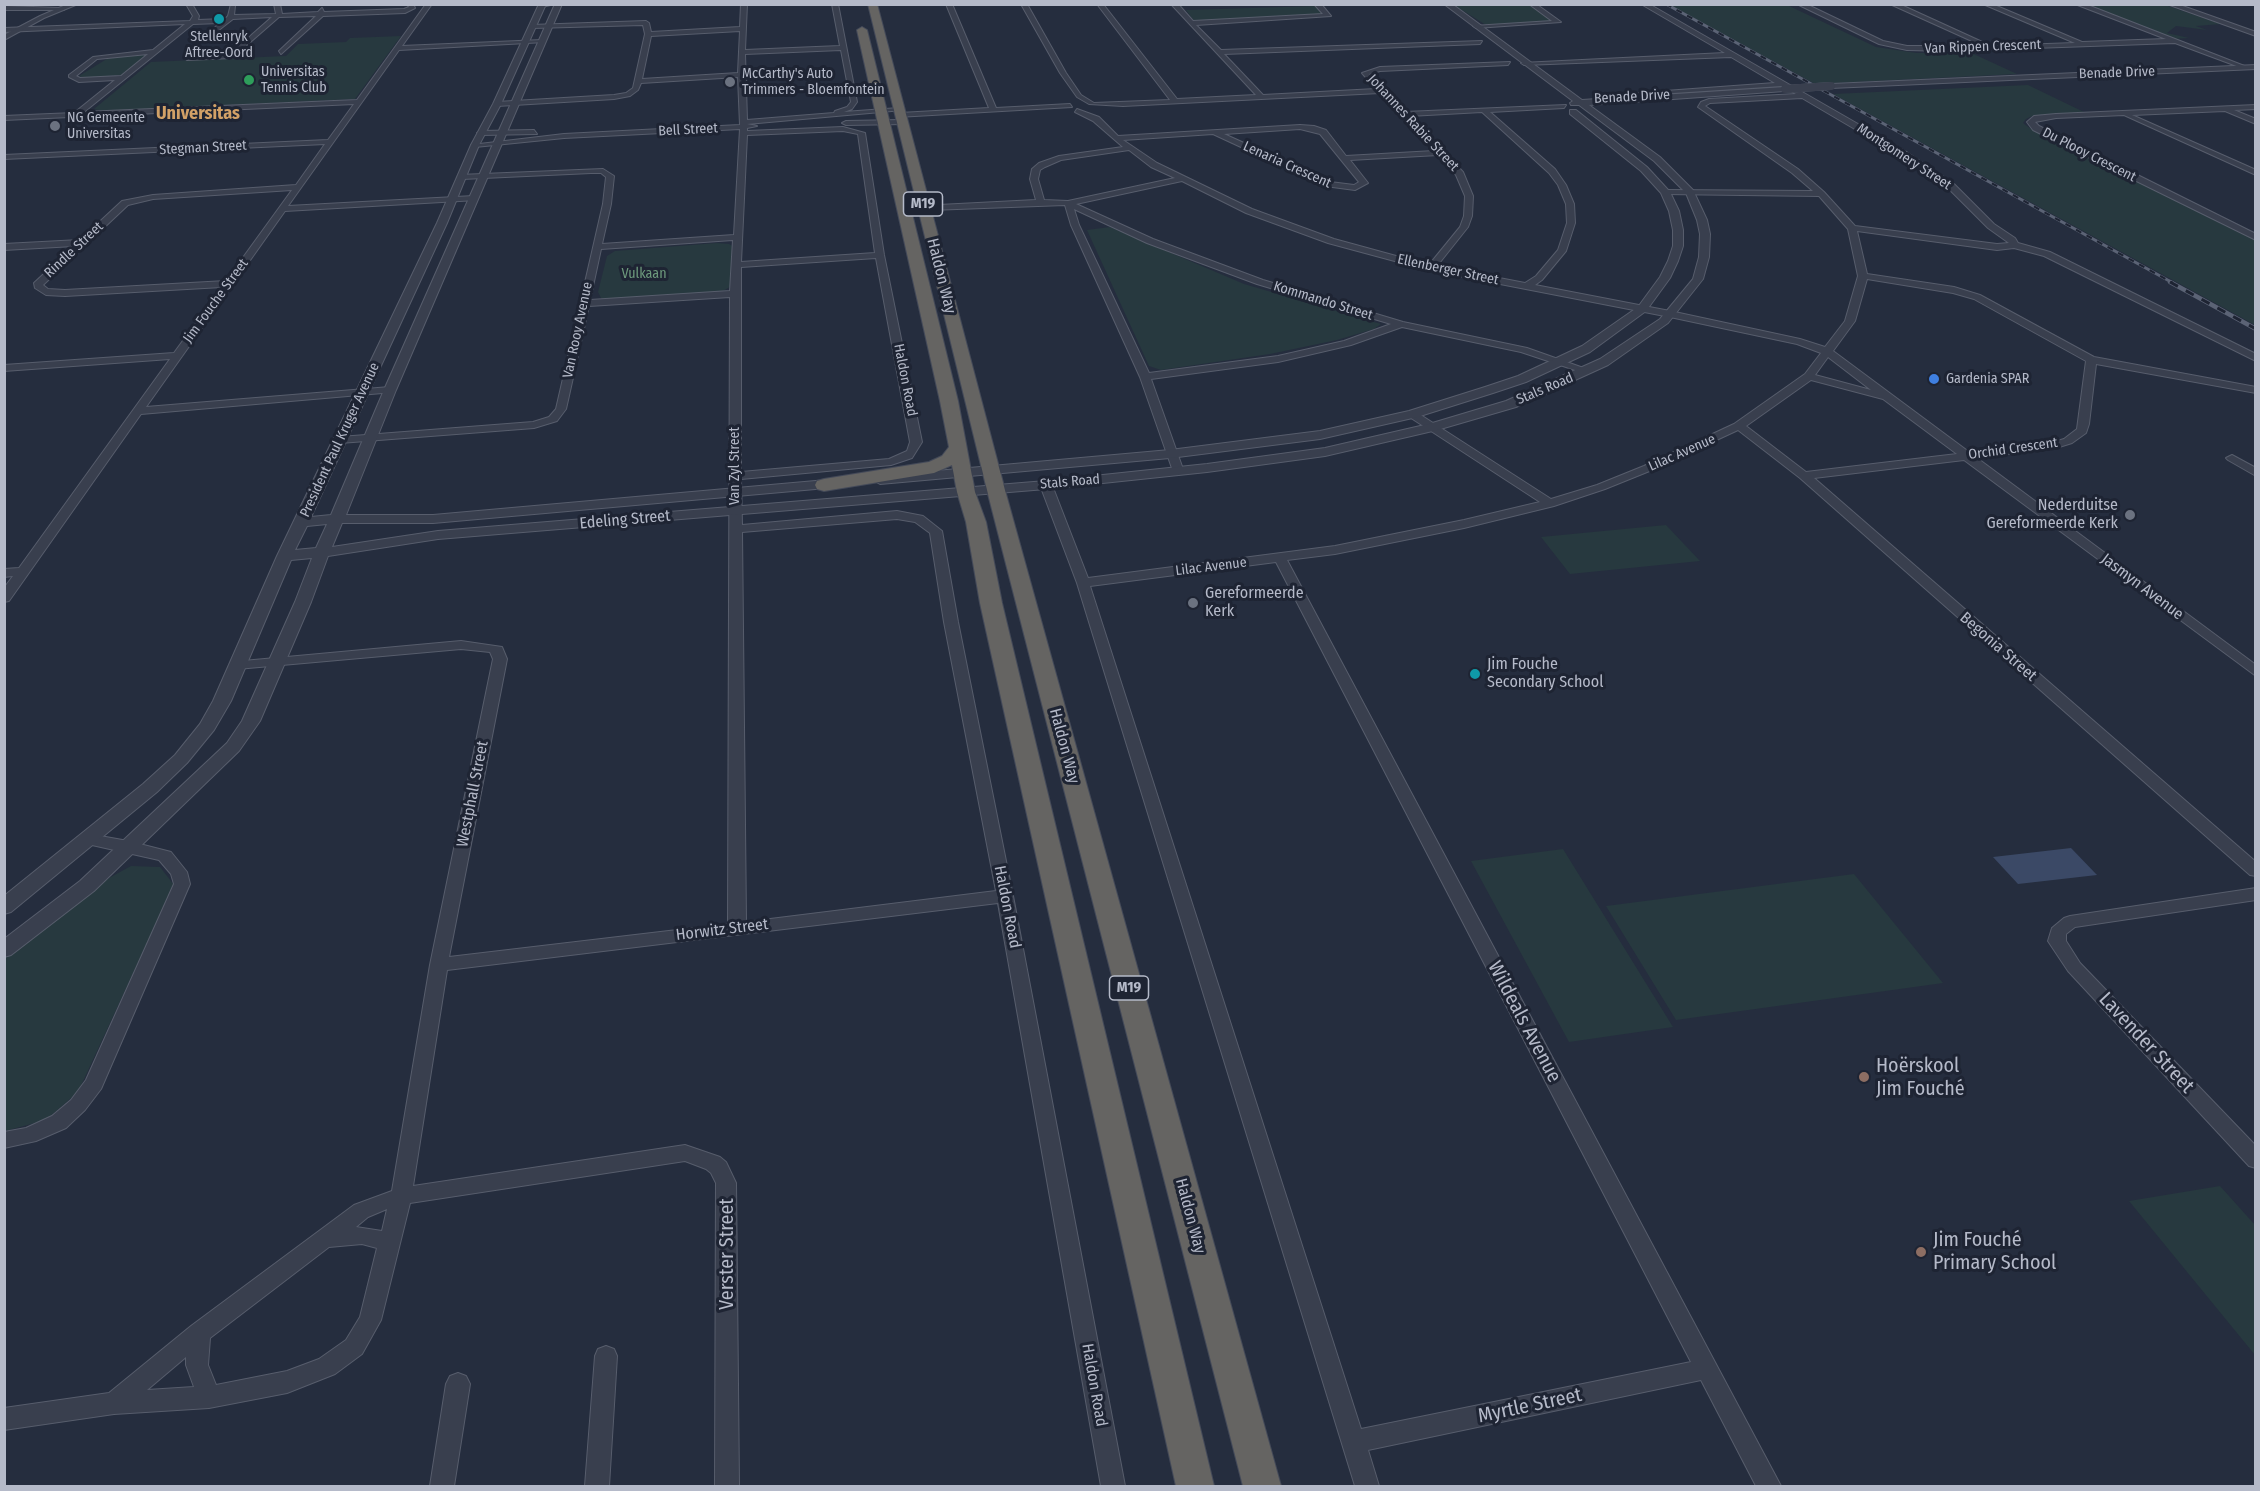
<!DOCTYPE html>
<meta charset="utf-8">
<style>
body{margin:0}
#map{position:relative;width:2260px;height:1491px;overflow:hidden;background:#252d3e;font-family:"Fira Sans Condensed",sans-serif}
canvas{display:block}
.frame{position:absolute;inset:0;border:6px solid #b5bac9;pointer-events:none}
</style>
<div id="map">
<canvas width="2260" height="1491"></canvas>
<div class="frame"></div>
</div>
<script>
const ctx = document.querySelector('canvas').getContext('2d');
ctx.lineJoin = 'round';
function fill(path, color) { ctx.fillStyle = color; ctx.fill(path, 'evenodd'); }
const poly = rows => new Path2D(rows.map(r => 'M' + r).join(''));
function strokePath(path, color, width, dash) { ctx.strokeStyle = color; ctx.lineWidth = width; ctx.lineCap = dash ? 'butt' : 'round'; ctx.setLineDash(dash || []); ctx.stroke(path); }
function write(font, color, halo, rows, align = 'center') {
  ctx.font = font + ' "Fira Sans Condensed",sans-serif'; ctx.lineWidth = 6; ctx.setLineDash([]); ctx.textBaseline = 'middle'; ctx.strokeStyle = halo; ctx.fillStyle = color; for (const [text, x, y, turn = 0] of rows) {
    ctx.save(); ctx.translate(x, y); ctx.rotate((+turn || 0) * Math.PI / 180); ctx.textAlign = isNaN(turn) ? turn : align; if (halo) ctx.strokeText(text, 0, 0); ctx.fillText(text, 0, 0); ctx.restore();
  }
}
const green = poly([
 [1454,5,1531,5,1558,22,1486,25],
 [1670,5,1787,5,1876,47,1917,53,1949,53,1965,50,2017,74,1815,84],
 [2083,5,2165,5,2221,24,2196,26,2207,30,2176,26,2167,33,2189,38,2172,39],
 [1316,6,1327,15,1325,17,1200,21,1194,21,1186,10],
 [401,36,355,99,103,111,94,109,151,62,286,56,298,44,346,42,350,38],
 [144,54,149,56,123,75,83,78,79,76,110,57],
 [2028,85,2086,113,2032,116,2026,119,2023,123,2031,129,2255,240,2255,325,1833,94],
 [1110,227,1244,284,1381,324,1374,329,1337,340,1270,354,1161,370,1149,366,1087,230],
 [717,243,729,244,736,248,733,285,723,291,710,294,602,300,598,292,607,256,615,251],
 [1666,525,1700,561,1570,574,1541,537],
 [1563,849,1673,1027,1569,1042,1471,861],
 [131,866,160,867,174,885,78,1092,46,1120,5,1131,5,957,100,883],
 [1854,874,1943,983,1676,1020,1606,906],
 [2220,1186,2255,1225,2255,1355,2129,1201]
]);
const water = poly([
 [2071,848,2097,875,2018,884,1993,857]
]);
const minor = poly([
 [186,4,192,4,199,16,198,20,225,19,228,16,231,4,235,6,234,15,276,14,274,4,280,4,282,14,318,12,322,8,324,12,404,9,409,7,407,4,413,4,415,8,405,13,323,16,281,54,279,51,316,16,279,17,232,58,187,60,184,58,193,51,196,53,193,56,230,54,272,17,233,19,206,40,204,37,220,23,193,24,84,112,357,100,426,4,432,4,402,46,542,40,545,42,399,50,288,206,474,196,477,196,477,200,285,211,146,407,390,387,395,390,394,392,141,414,9,601,4,602,4,588,13,576,4,577,4,569,19,568,170,359,4,371,4,365,174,353,222,287,65,296,46,295,35,288,34,283,74,246,4,250,4,244,80,240,122,201,153,195,296,185,325,144,4,159,4,155,328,140,354,104,4,120,4,116,74,113,115,80,79,82,69,77,69,75,93,57,153,50,185,24,4,32,4,28,190,21,193,16,186,4],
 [148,54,121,76,80,78,76,76,97,59,148,54],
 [292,190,226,281,65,290,48,289,43,285,128,205,153,199,292,190],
 [555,4,542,7,539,5,539,4,555,4],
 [741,4,747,4,745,50,840,46,832,4,838,4,857,102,852,109,844,112,899,108,903,110,747,124,757,126,747,128,747,131,843,127,865,133,884,255,922,442,912,458,891,465,741,479,742,525,897,511,923,516,942,531,958,622,1013,896,1125,1486,1101,1486,998,903,447,970,413,1186,685,1145,720,1157,726,1162,736,1183,739,1486,715,1486,716,1183,711,1173,706,1169,685,1161,410,1203,381,1320,362,1354,335,1374,287,1393,209,1408,114,1414,4,1430,4,1408,109,1393,191,1326,354,1205,392,1191,430,965,493,659,490,652,461,649,237,669,230,665,232,662,461,641,502,647,507,659,449,957,728,924,730,297,589,306,566,409,557,421,534,428,340,443,334,440,340,437,533,422,549,417,556,409,603,204,606,177,601,173,591,173,462,179,458,177,459,175,603,169,614,176,611,204,602,244,734,235,740,129,564,138,475,147,471,145,564,134,740,125,738,77,641,83,638,90,630,96,614,99,497,106,494,104,497,102,614,95,626,93,633,88,645,34,643,25,533,28,531,25,646,21,649,23,651,32,740,27,741,4],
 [740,31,738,73,642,79,651,36,740,31],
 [841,50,851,102,847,107,835,111,834,113,747,120,745,54,841,50],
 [843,131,858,134,875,253,741,262,747,135,843,131],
 [733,240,730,291,590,300,601,249,733,240],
 [876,258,910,442,907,451,889,459,741,472,741,267,876,258],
 [897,519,915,522,930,533,944,622,996,891,746,922,742,532,897,519],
 [387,1209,382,1231,356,1227,368,1217,387,1209],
 [362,1244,377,1248,360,1317,346,1340,319,1359,287,1371,216,1385,208,1365,210,1338,329,1247,362,1244],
 [186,1357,186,1365,194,1387,147,1390,186,1357],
 [946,4,952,4,996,108,1070,104,1072,107,897,117,900,113,989,108,946,4],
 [1021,4,1027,4,1066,73,1081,95,1094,103,1170,100,1097,4,1103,4,1177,99,1256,95,1171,4,1178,4,1193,21,1323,14,1314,4,1321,4,1331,16,1196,25,1221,50,1482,41,1480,44,1224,54,1263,95,1376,89,1362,73,1380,67,1510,62,1508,65,1380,71,1369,74,1405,112,1566,105,1564,108,1490,112,1555,169,1566,185,1574,204,1575,223,1566,251,1542,280,1535,285,1670,311,1800,339,1825,347,1845,321,1858,276,1848,229,1819,196,1665,194,1661,192,1665,190,1813,191,1792,173,1698,107,1701,102,1709,99,1796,94,1782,86,1627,96,1624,94,1775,83,1731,57,1524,65,1521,63,1725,53,1641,4,1649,4,1905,151,1954,184,1994,224,2015,238,2018,243,2050,252,2256,354,2256,361,2044,256,2014,248,1997,250,1857,231,1867,274,1954,287,1980,295,2094,357,2256,387,2256,393,2096,364,2089,424,2086,433,2072,443,2056,448,1977,458,2256,665,2256,676,1964,460,1814,478,2256,862,2256,876,2250,875,1800,478,1738,430,1652,470,1605,489,1554,506,1464,528,1335,554,1287,560,1781,1486,1756,1486,1701,1380,1368,1450,1379,1486,1355,1486,1077,583,1040,485,1046,481,1052,485,1088,578,1335,546,1464,520,1540,502,1408,416,1408,412,1416,412,1551,499,1597,485,1644,466,1734,424,1805,374,1821,353,1797,344,1670,317,1428,270,1328,243,1246,213,1182,181,1076,204,1153,239,1263,280,1403,322,1527,348,1592,371,1587,374,1521,352,1402,327,1351,345,1278,362,1151,379,1184,472,1178,475,1174,474,1140,377,1071,225,1065,205,903,211,900,211,900,207,1036,200,1030,179,1032,169,1039,163,1059,156,1123,147,1093,121,1075,112,1077,109,1099,117,1118,136,1300,125,1314,126,1326,130,1346,156,1434,151,1380,93,1123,106,1089,104,1077,97,1060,73,1021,4],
 [1802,98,1899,155,1948,188,1988,228,2009,243,1997,244,1855,226,1824,192,1798,169,1705,106,1710,103,1802,98],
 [1482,112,1549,173,1558,185,1566,204,1567,223,1558,250,1536,276,1525,283,1437,266,1468,227,1472,216,1473,196,1463,172,1409,116,1482,112],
 [1300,129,1320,134,1359,182,1354,185,1330,182,1224,134,1300,129],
 [1213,134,1325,186,1355,190,1368,183,1350,160,1438,155,1456,175,1465,196,1464,216,1460,227,1429,265,1334,239,1252,209,1157,163,1123,140,1213,134],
 [1129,150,1151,167,1175,178,1068,201,1044,200,1038,179,1040,170,1045,167,1061,160,1129,150],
 [1074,209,1147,243,1257,284,1391,324,1344,341,1278,356,1149,373,1079,225,1074,209],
 [1867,279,1953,293,1974,299,2086,361,2077,429,2064,439,2054,442,1969,452,1833,351,1855,321,1867,279],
 [1828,357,1871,390,1815,375,1828,357],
 [1811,380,1883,399,1957,454,1806,472,1746,426,1811,380],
 [1276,562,1691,1362,1361,1429,1090,586,1276,562],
 [1529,4,1536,4,1561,22,1476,28,1473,26,1552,21,1529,4],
 [1797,4,1806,4,1883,41,1907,46,1983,46,1890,4,1899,4,1991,46,2075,43,1983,4,1992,4,2082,42,2166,39,2075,4,2085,4,2247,67,2242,68,2175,43,1949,51,1907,50,1879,44,1797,4],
 [2167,4,2177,4,2256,32,2256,36,2167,4],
 [4,6,61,8,64,10,4,10,4,6],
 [2256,105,2256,109,2234,110,2256,119,2256,124,2225,111,2132,115,2256,170,2256,175,2124,115,2056,118,2035,122,2039,126,2256,234,2256,240,2033,130,2027,122,2034,116,2056,114,2256,105],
 [902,120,905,124,846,125,842,123,846,121,902,120],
 [534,130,537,134,481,135,477,133,481,131,534,130],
 [2232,455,2256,468,2256,476,2228,460,2226,458,2232,455],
 [89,834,128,841,171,852,187,872,190,884,101,1089,85,1110,66,1128,36,1141,4,1148,4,1132,26,1128,52,1116,71,1100,86,1080,174,884,171,874,159,860,83,843,81,839,83,835,89,834],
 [2256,888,2256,900,2075,927,2066,934,2066,941,2080,963,2256,1146,2256,1168,2249,1166,2068,971,2048,941,2052,928,2064,918,2070,916,2256,888],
 [606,1346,614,1349,617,1356,609,1486,585,1486,595,1356,598,1349,606,1346],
 [458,1373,466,1376,470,1384,454,1486,430,1486,446,1384,450,1376,458,1373]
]);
const tertiary = poly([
 [68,4,78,4,44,18,4,40,4,35,40,16,68,4],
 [539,4,546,4,501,104,479,145,447,223,311,517,331,515,384,390,555,4,562,4,396,390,346,515,433,515,838,479,845,483,838,487,433,523,342,523,332,547,438,531,1046,481,1207,464,1325,448,1429,424,1506,401,1600,359,1660,319,1693,279,1699,257,1700,234,1697,220,1686,193,1654,161,1579,105,1571,105,1570,103,1573,101,1444,4,1452,4,1582,100,1785,87,1789,89,1785,91,1589,105,1660,157,1693,190,1707,220,1710,234,1709,257,1703,279,1668,323,1608,365,1516,407,1437,430,1325,456,1207,472,1046,489,438,539,328,556,311,602,260,721,239,751,94,891,11,955,4,957,4,939,80,881,227,743,242,721,295,602,312,558,291,560,231,701,214,730,187,763,157,792,11,912,4,914,4,896,143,784,175,755,200,724,213,701,277,556,437,223,471,145,493,104,539,4],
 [327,524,316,548,295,550,307,526,327,524],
 [2256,65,2256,69,1831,88,1827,86,1831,84,2256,65],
 [1570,110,1576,110,1647,167,1670,192,1679,211,1683,230,1683,246,1678,261,1670,278,1646,311,1590,352,1526,382,1493,393,1417,417,1320,439,1170,458,880,484,873,480,880,476,1170,450,1320,431,1409,411,1485,387,1518,376,1582,346,1638,307,1660,277,1668,261,1673,246,1673,230,1669,211,1661,193,1641,171,1570,114,1570,110]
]);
const trunk = poly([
 [868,4,877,4,1006,494,1281,1486,1243,1486,988,494,868,4],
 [862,27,867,30,958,401,975,492,986,522,1002,603,1214,1486,1176,1486,980,603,966,522,957,492,952,465,934,473,824,491,817,489,815,485,817,481,824,479,929,462,942,456,949,447,940,401,857,30,862,27]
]);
const railFar1 = poly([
 [1666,4,2173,283]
]);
const rail = poly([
 [2170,282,2256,329]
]);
const tertiaryBridge = poly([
 [1785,89,1831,86]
]);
const markers = [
 [219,19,6,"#0f9aa8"],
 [249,80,6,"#2e9e5b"],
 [730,82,6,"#6b7280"],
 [55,126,6,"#6b7280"],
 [1934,379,6,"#3f7fe0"],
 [2130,515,6,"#6b7280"],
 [1193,603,6,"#6b7280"],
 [1475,674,6,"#0f9aa8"],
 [1864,1077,6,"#8d6e63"],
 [1921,1252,6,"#8d6e63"]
];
const farPoinames = [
 ["Stellenryk",219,37,"center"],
 ["Aftree-Oord",219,53,"center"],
 ["Universitas",261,72],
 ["Tennis Club",261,88],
 ["McCarthy's Auto",742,74],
 ["Trimmers - Bloemfontein",742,90],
 ["NG Gemeente",67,118],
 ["Universitas",67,134],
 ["Gardenia SPAR",1946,379]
];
const farStreetnames = [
 ["Van Rippen Crescent",1983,47,-2],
 ["Benade Drive",2117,73,-2],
 ["Benade Drive",1632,97,-3],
 ["Johannes Rabie Street",1413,123,47],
 ["Bell Street",688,130,-3],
 ["Stegman Street",203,148,-3],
 ["Du Plooy Crescent",2089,155,27],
 ["Montgomery Street",1904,157,33],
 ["Lenaria Crescent",1287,165,24],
 ["Rindle Street",74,250,-43],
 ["Ellenberger Street",1448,270,12],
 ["Jim Fouche Street",216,301,-54],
 ["Kommando Street",1323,301,17],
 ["Van Rooy Avenue",578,330,-78],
 ["Haldon Road",905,380,79],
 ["Stals Road",1545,389,-23],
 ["President Paul Kruger Avenue",340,440,-65],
 ["Orchid Crescent",2013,449,-8],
 ["Lilac Avenue",1682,453,-24],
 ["Van Zyl Street",735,466,-90],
 ["Stals Road",1070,482,-5],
 ["Lilac Avenue",1211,567,-7]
];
const farParknames = [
 ["Vulkaan",644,274]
];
const shields = [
 [923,204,39],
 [1129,988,39]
];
const shieldNames = [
 ["M19",923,204],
 ["M19",1129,988]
];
const streetNames = [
 ["Haldon Way",941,276,76],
 ["Edeling Street",625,520,-5],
 ["Jasmyn Avenue",2142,587,37],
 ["Begonia Street",1998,647,41],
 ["Haldon Way",1064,746,75],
 ["Westphall Street",473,794,-79],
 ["Haldon Road",1007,907,79],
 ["Horwitz Street",722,930,-7],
 ["Haldon Way",1190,1216,75],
 ["Haldon Road",1094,1385,80]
];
const poiNames = [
 ["Nederduitse",2118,506,"right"],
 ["Gereformeerde Kerk",2118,524,"right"],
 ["Gereformeerde",1205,594],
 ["Kerk",1205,612],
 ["Jim Fouche",1487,665],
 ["Secondary School",1487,683]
];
const farDistrictnames = [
 ["Universitas",198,114]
];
const nearStreetnames = [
 ["Wildeals Avenue",1524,1022,62],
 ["Lavender Street",2146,1043,47],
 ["Verster Street",727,1254,-90],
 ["Myrtle Street",1530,1406,-12]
];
const nearPoinames = [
 ["Hoërskool",1876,1066],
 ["Jim Fouché",1876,1089],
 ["Jim Fouché",1933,1240],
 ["Primary School",1933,1263]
];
fill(green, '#27393f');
fill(water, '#3b4966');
strokePath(minor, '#575d6c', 2);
strokePath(tertiary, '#575d6c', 2);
strokePath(trunk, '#444a59', 2);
fill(minor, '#393f4e');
fill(tertiary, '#393f4e');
fill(trunk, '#656462');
strokePath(railFar1, '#5b6375', 3);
strokePath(rail, '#5b6375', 4.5);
strokePath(railFar1, '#1e2433', 2, [6]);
strokePath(rail, '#1e2433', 3, [9]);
strokePath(tertiaryBridge, '#575d6c', 8, []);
strokePath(tertiaryBridge, '#393f4e', 8);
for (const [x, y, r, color] of markers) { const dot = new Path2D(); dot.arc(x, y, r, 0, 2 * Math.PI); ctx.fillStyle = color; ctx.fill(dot); strokePath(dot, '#1e2433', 2); }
write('14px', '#b5bac9', '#1e2433', farPoinames, 'left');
write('14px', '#b5bac9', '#1e2433', farStreetnames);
write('14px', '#6d997c', '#1e2433', farParknames);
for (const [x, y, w] of shields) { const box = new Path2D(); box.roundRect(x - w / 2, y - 12, w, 24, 4.5); ctx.fillStyle = '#1e2433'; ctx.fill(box); strokePath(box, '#b5bac9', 1.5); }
write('bold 15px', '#b5bac9', null, shieldNames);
write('16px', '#b5bac9', '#1e2433', streetNames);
write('16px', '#b5bac9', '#1e2433', poiNames, 'left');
write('bold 18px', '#d2a167', '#1e2433', farDistrictnames);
write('20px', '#b5bac9', '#1e2433', nearStreetnames);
write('20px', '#b5bac9', '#1e2433', nearPoinames, 'left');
</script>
